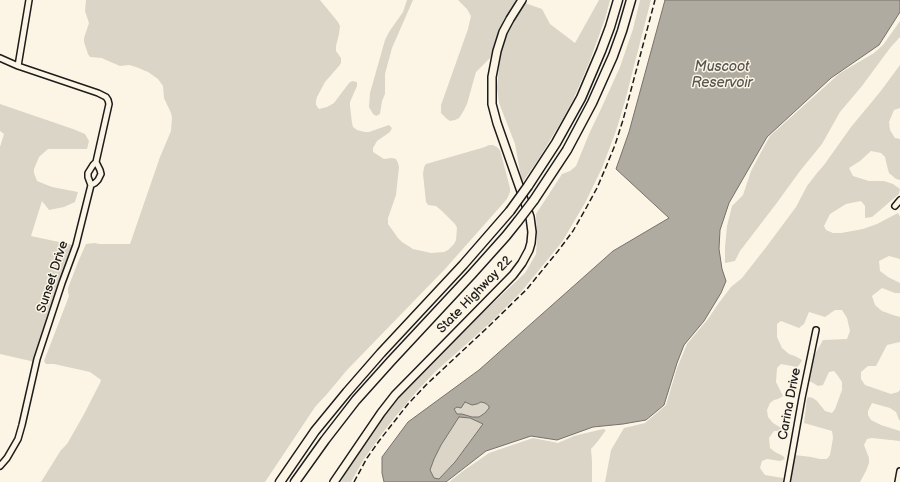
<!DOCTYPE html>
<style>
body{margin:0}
canvas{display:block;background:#fcf5e5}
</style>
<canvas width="900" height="482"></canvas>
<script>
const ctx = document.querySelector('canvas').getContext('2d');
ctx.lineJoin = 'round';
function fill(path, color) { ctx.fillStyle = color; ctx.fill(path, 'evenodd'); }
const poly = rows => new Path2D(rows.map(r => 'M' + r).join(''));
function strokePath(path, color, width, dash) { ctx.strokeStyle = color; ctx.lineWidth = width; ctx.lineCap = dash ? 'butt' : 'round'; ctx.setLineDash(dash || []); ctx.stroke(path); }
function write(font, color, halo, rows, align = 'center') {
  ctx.font = font + ' "Balsamiq Sans",sans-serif'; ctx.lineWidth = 3; ctx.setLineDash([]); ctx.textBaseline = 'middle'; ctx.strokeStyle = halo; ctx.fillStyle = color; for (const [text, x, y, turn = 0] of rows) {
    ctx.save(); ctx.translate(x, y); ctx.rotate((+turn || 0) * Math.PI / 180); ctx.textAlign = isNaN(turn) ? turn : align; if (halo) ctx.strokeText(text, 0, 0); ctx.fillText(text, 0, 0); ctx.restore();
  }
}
const green = poly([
 [86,0,320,0,338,22,340,26,339,34,336,46,336,51,341,58,341,63,339,66,325,82,317,97,316,101,316,105,319,109,327,107,334,103,349,83,352,81,357,82,357,86,350,102,350,106,352,123,353,127,357,130,365,132,369,132,389,125,392,128,390,132,377,141,373,148,373,152,384,159,392,158,396,159,398,163,399,167,396,195,388,218,388,224,398,238,402,242,413,249,431,253,444,252,448,250,454,244,456,240,457,228,455,224,442,211,436,206,428,205,426,202,423,174,424,167,426,164,485,147,489,145,493,145,497,147,500,150,510,188,510,192,507,199,445,269,347,370,327,394,315,407,265,482,41,482,61,450,67,444,83,416,100,383,101,380,90,372,54,364,46,364,44,361,69,296,68,292,68,288,78,262,86,244,95,243,99,244,130,244,160,157,171,131,172,117,171,113,164,98,163,86,158,79,148,72,136,67,129,65,120,66,106,60,102,58,90,57,88,54,84,42,84,38,89,23,85,11],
 [407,0,413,0,392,48,385,74,385,94,382,101,380,114,376,116,373,114,369,107,370,93,385,40,389,32,403,12],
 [458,0,517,0,504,19,490,58,476,72,467,104,463,112,459,118,455,120,450,121,447,119,441,113,441,105,468,29,471,16,467,9],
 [599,0,610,0,605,19,589,63,573,100,561,122,538,160,522,183,515,144,499,103,497,88,500,55,508,29,515,17,525,3,542,9,550,24,575,43],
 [640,0,651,0,625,101,616,131,602,168,585,203,562,242,521,292,490,323,435,372,417,391,395,417,381,435,364,459,351,482,341,482,345,474,382,418,409,386,477,318,525,273,536,254,537,240,536,214,562,174,570,171,576,166,589,134,600,111,620,67,633,29],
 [900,21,900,37,890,48,862,86,840,112,822,144,800,171,776,204,740,251,735,261,725,263,725,247,727,226,732,206,743,195,751,171,766,143,770,136,840,73,874,53,883,45],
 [900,65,900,108,894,110,889,122,890,130,895,138,900,139,900,180,896,179,889,173,887,166,885,157,881,153,871,151,860,161,849,168,853,176,869,181,884,181,893,184,900,189,899,194,872,217,865,218,865,206,861,201,846,204,830,214,824,226,826,230,833,233,841,233,863,229,877,224,898,213,900,217,900,259,889,256,879,261,880,271,888,277,900,283,900,293,895,293,882,288,872,296,875,305,882,311,893,315,900,317,900,342,887,345,876,366,868,366,861,372,861,379,865,385,891,394,898,392,900,390,900,420,899,420,896,412,890,408,872,403,868,411,868,415,871,420,881,425,900,431,900,441,872,438,867,439,864,445,869,458,869,463,866,471,860,482,789,482,795,455,811,457,820,459,827,459,830,455,833,438,832,431,804,423,807,398,808,397,813,398,817,401,825,411,832,413,835,409,842,390,842,382,838,376,834,371,829,372,823,385,818,386,808,380,809,373,814,356,823,340,847,339,850,331,847,318,842,310,835,310,825,317,809,312,804,324,799,328,781,321,777,324,777,337,782,348,789,354,795,356,802,360,800,364,797,367,781,364,777,368,776,382,783,396,778,399,774,400,770,403,767,410,768,417,773,423,783,429,781,431,774,431,769,438,770,448,775,452,783,456,785,459,780,461,767,459,762,461,760,468,765,475,783,478,783,482,605,482,611,450,624,428,645,423,666,405,677,368,687,344,708,319,718,304,731,287,742,278,767,246,796,207,807,186,817,173,824,165,851,127,880,92],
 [0,104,73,129,85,134,89,141,87,149,48,149,39,157,34,169,34,173,37,181,52,187,78,192,75,202,64,207,49,210,42,201,31,236,73,245,35,362,0,354,0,147,4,134,0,131],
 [464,402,472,405,477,404,481,402,485,403,489,406,489,408,485,413,479,417,472,417,462,414,457,414,454,409],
 [459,417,470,418,483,424,455,462,439,479,434,478,430,470,434,459,441,445],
 [603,429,606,430,598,441,591,449,592,461,592,482,449,482,463,471,489,453,533,438,558,443,574,436]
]);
const water = poly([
 [665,0,900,0,900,12,879,45,831,78,767,137,729,203,720,230,719,249,722,269,726,281,721,293,704,321,684,345,677,363,664,405,646,420,623,424,593,427,557,440,531,436,486,451,446,482,384,482,382,473,382,457,408,422,479,370,613,251,669,218,616,169,629,132,665,0],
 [465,402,472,405,477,404,481,402,485,403,489,406,489,408,485,413,479,417,472,417,462,414,457,414,454,409,457,407,461,408,465,402],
 [459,417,470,418,483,424,455,462,439,479,434,478,430,470,434,459,441,445,459,417]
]);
const minor = poly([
 [0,58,18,66,98,93,106,97,108,100,109,104,96,162,100,170,101,174,98,180,95,183,91,185,76,245,62,283,37,359,22,425,18,439,7,458,0,466],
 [18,66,29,0],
 [91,185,88,177,88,173,93,165,96,162],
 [895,206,900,200],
 [787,482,802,398,816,330],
 [898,482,900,471]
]);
const major = poly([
 [334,482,381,413,395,395,513,275,522,263,529,250,531,243,532,232,530,217,497,123,492,104,492,77,497,51,503,32,510,19,522,0]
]);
const highway = poly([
 [528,186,556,143,581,98,601,51,610,27,618,0],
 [534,200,567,150,592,103,613,56,622,31,631,0],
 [280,482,315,431,347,392,381,353,463,265,510,211],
 [295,482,325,440,356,400,391,361,472,274,506,236,518,221]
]);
const rail = poly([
 [354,482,367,458,379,441,408,404,427,384,488,327,527,289,558,251,573,231,585,210,597,188,606,167,615,145,623,120,655,0]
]);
const highwayBridge = poly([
 [510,211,528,186],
 [518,221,534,200]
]);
const streetNames = [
 ["Sunset Drive",53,277,-72],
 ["State Highway 22",475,295,-46],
 ["Carina Drive",790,404,-79]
];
const waterNames = [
 ["Muscoot",722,67],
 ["Reservoir",722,83]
];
fill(green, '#dbd5c8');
fill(water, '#b0aba1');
strokePath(water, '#75726c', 1);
strokePath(minor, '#1c1c1c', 8);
strokePath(major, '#1c1c1c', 10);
strokePath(highway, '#1c1c1c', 11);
strokePath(minor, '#fcf5e5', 5);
strokePath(major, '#fcf5e5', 7);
strokePath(highway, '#fcf5e5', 8);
strokePath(rail, '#1c1c1c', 1.5, [6, 3]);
strokePath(highwayBridge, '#1c1c1c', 11, []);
strokePath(highwayBridge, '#fcf5e5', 8);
write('13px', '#1c1c1c', '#fcf5e5', streetNames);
write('italic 14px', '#575551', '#fcf5e5', waterNames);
</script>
